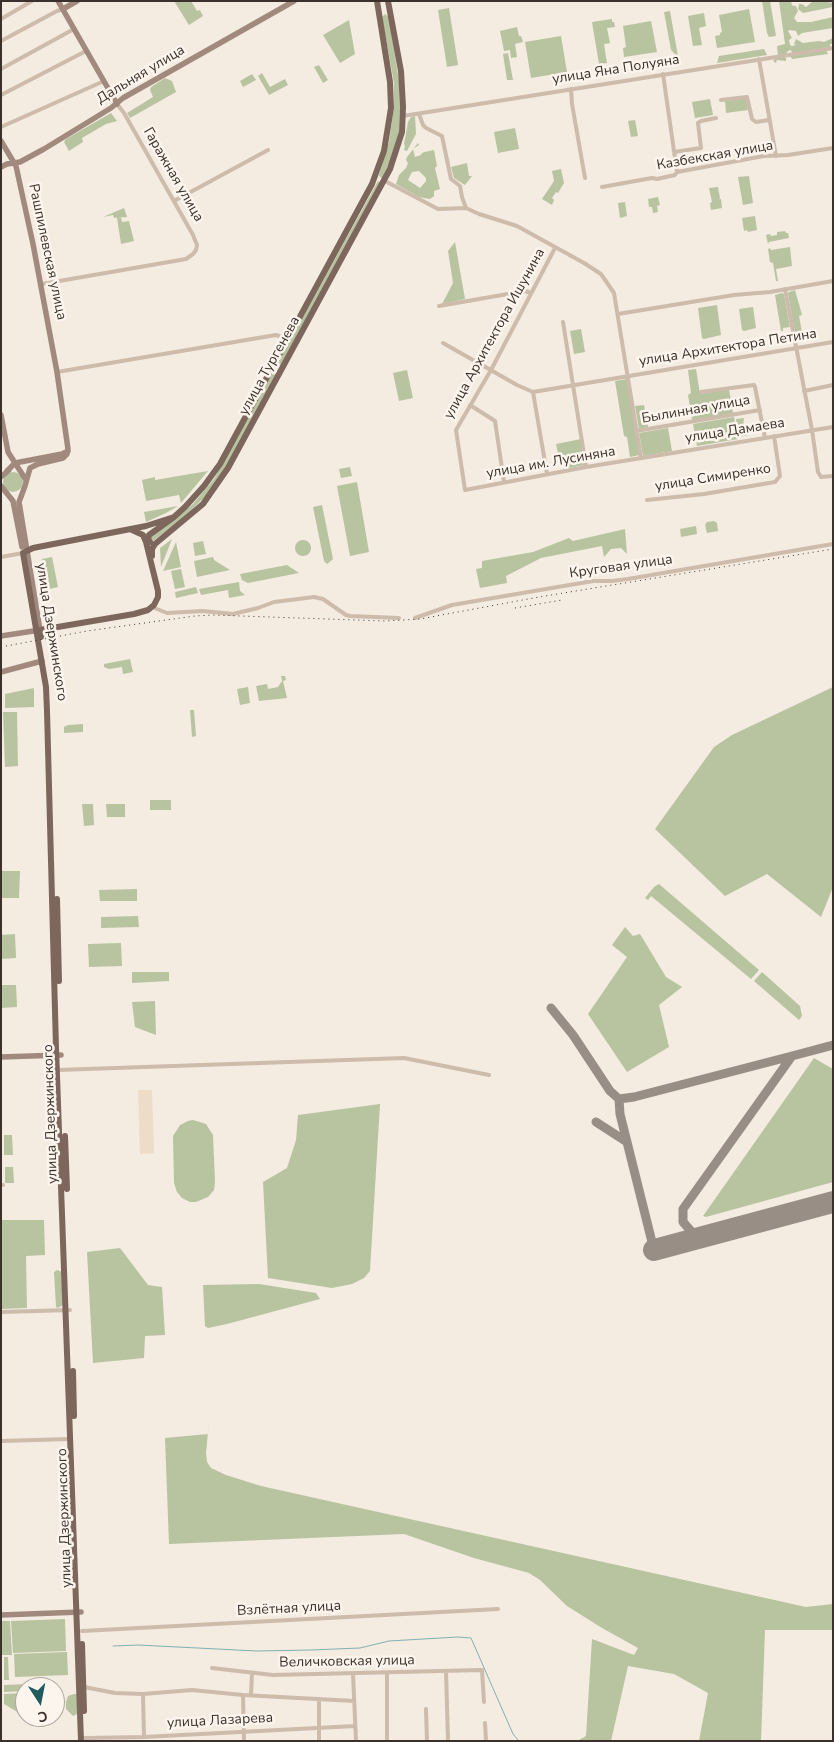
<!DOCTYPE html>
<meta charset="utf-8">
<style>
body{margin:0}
#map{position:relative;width:834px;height:1742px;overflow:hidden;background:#f4ebe1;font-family:"Nunito Sans",sans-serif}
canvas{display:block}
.frame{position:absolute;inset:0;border:2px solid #3b302b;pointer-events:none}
.north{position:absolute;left:15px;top:1677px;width:50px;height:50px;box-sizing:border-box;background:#fbf5ee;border:1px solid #aea6a0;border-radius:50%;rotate:169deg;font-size:14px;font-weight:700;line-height:20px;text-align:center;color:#3b302b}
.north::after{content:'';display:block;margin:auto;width:18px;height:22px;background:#1f5a5e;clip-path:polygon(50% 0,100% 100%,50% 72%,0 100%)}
</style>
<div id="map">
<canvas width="834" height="1742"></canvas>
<div class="frame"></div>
<div class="north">С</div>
</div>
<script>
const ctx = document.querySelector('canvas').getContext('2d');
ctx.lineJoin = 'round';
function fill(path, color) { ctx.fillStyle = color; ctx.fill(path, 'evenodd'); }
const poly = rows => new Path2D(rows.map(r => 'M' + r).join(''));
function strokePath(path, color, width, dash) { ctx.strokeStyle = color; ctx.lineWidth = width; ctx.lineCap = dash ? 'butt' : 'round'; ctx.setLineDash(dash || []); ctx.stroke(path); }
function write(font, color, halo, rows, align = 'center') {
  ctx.font = font + ' "Nunito Sans",sans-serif'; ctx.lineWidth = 5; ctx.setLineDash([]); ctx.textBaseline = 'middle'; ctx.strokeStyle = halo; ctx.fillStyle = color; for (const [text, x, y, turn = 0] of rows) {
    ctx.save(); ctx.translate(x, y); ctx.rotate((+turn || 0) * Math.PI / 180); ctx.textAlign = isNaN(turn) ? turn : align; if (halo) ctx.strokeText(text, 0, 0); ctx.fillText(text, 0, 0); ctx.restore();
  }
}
const green = poly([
 [174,1,191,1,197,11,200,10,203,16,189,25],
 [762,1,770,1,776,36,769,37,767,33],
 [779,1,793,1,791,3,793,6,796,6,798,11,794,18,797,22,811,22,833,17,833,28,802,33,798,36,796,31,789,30,788,31,792,38,789,40,790,45,792,46,796,45,794,44,796,39,803,43,819,41,824,42,833,38,833,44,830,44,830,49,826,50,828,54,792,59,789,54,792,53,791,50,788,51,784,57,786,58,786,61,777,60,776,63,773,61,778,56,777,46,785,44],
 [828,1,830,3,833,2,833,7,803,13,798,9,799,4,802,4,806,7,812,2],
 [449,8,458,65,447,67,438,10],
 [749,9,755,42,717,48,715,36,720,35,720,33,722,32,719,15],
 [670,11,679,62,675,54,671,50,664,12],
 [704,13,706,26,699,28,702,45,693,46,688,16],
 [385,14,389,17,399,82,400,108,399,132,394,153,383,177,381,178,379,175,389,142,394,107,394,83,382,17],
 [612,19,612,22,614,22,615,27,607,28,610,43,604,44,607,63,599,64,592,22],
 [349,20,355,54,340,63,323,35],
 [651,21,657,52,624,57,623,48,626,47,623,26],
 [517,27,519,36,521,36,523,42,515,44,517,57,511,58,510,50,504,51,500,31],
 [561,36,567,72,531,78,525,42],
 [764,49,767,55,717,63,719,56],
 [508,53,513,80,507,80,503,54],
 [319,65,328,80,323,83,314,67],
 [262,73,270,87,285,79,288,85,269,95,258,76],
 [252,74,256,80,243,87,240,81],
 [165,78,172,81,176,92,130,118,127,113,153,97,150,90,151,87],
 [746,98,748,110,726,113,725,101],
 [710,99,713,115,695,118,692,102],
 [111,113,117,121,106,124,82,138,83,142,69,151,64,142,66,139],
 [415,116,416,134,407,151,404,150,405,146,404,144,408,122,411,117],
 [635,120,638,136,631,137,628,121],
 [515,128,519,149,498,153,494,132],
 [418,143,419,145,413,149,415,157,421,155,422,153,425,152,434,150,437,166,435,168,440,189,434,191,434,196,430,199,419,197,396,184,399,175,406,168,408,163,406,160,407,157],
 [419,171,426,178,426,181,420,188,408,180,412,172],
 [467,163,469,176,472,176,465,185,454,178,451,167],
 [561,169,564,183,558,193,556,192,552,198,554,200,552,205,542,199,554,181,552,171],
 [749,176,753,203,743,205,738,177],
 [378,181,380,182,279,368,278,365,287,346],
 [718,187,720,198,719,199,721,199,722,208,711,210,710,203,712,202,709,188],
 [658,197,660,205,657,206,658,212,653,213,652,207,649,207,648,199],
 [625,202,627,216,620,218,618,203],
 [124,208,127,217,114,218,113,215,103,217],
 [755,216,757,230,748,232,747,230,744,231,742,218],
 [121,217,122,222,129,221,134,241,121,244,117,218],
 [785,231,786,233,788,233,789,238,769,242,768,244,766,235,770,234,771,236,777,235,777,232],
 [455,242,465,299,442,304,453,283,448,251],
 [790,247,792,266,776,269,778,281,776,281,773,263,770,262,768,249,770,248,771,250],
 [795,290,802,315,799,316,803,338,796,339,788,293,789,292],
 [782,293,784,294,790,327,783,328,783,331,781,331,775,295],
 [717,305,721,335,704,339,702,338,698,308],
 [753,307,756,328,744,331,742,330,739,309],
 [581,329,585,352,574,354,570,331],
 [696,369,700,394,729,389,733,413,692,420,688,395,691,393,688,370],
 [407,370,413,398,399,401,393,373],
 [273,373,276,373,226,467,207,495,178,522,153,541,150,537,175,519,193,504,214,479],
 [627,379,640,455,630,457,627,437,624,436,615,381],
 [644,405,648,427,639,429,635,406],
 [734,417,738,439,697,446,693,424],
 [744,418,743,426,748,429,749,435,739,437,736,419],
 [668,428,672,451,643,456,639,433],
 [581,439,585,465,569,468,567,457,559,458,556,444],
 [350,467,352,476,341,478,339,469],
 [208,471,181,503,179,495,146,501,142,480,155,477,155,480],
 '3 482a10 10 0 1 1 20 0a10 10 0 1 1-20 0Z',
 [357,482,369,552,350,556,337,486],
 [322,505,333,559,327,564,324,561,313,507],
 [178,506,166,513,146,522,144,512],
 [714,521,717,523,718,531,707,533,705,525,707,522],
 [696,526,697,534,681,537,680,529],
 [625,529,627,554,621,548,611,549,604,557,602,546,541,558,506,576,507,583,480,588,476,569,482,568,482,561,533,552,569,538,573,541],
 [172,539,161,567,160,548],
 '295 548a8 8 0 1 1 16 0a8 8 0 1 1-16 0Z',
 [203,541,206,554,195,556,193,543],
 [176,542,181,567,163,571],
 [52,557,58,587,49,589,42,559],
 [213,557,214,560,230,570,197,577,194,561],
 [287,565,299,573,248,583,242,580,240,574],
 [181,569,185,587,175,589,171,571],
 [239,582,240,591,245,595,229,598,228,590,201,595,199,589],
 [196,587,198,593,176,598,175,592],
 [130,659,133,672,123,674,122,667,109,669,104,667,104,664],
 [281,676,285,676,286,680,283,681,287,698,259,701,256,686,267,684,268,689,278,687,282,681],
 [248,687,250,703,240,705,237,689],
 [833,687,833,887,821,917,767,874,725,896,655,829,714,747,732,735],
 [34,688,34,707,5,708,5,694],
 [194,710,196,736,192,737,190,710],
 [3,712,17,712,18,766,5,767],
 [83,724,83,732,64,733,64,727,68,725],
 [150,800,171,800,171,810,150,810],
 [82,804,93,804,94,825,84,826],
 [106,804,125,804,125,817,107,817],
 [1,871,20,871,19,898,1,898],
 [659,884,759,970,751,979,651,896,648,900,645,898,654,887],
 [137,889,137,901,100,901,99,890],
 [138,916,139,927,101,928,101,917],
 [625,927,633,936,640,934,666,977,682,987,659,1005,669,1047,627,1072,588,1014,627,957,612,945],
 [15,934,16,958,1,959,1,935],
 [121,943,122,966,89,967,88,944],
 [132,972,169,972,169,981,132,983],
 [762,972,800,1006,802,1016,799,1020,754,981],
 [1,985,16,985,17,1007,1,1008],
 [155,1001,156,1035,135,1027,132,1002],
 [814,1058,833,1069,833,1182,706,1217,703,1216],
 [380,1104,370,1271,364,1278,352,1284,332,1288,268,1278,263,1182,287,1168,296,1140,298,1115],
 [193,1120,206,1124,213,1135,215,1182,214,1190,208,1197,196,1202,190,1202,182,1198,177,1192,174,1183,173,1136,180,1125,188,1121],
 [4,1135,12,1135,13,1155,4,1155],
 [5,1167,13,1167,14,1183,5,1183],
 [1,1220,44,1220,45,1255,26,1256,27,1308,1,1309],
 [120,1248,148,1285,162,1287,165,1335,145,1336,144,1358,93,1363,87,1252],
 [57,1270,62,1272,63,1305,58,1308,56,1307,54,1272],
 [259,1284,316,1293,320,1299,227,1324,208,1328,205,1326,203,1285],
 [209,1422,206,1453,207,1462,211,1468,226,1475,261,1486,806,1607,833,1604,833,1630,765,1630,761,1741,699,1741,708,1693,674,1674,628,1666,611,1741,577,1741,586,1736,592,1639,634,1655,638,1648,602,1628,567,1606,540,1580,529,1573,474,1558,404,1534,169,1544,165,1438,208,1434],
 [65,1619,66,1651,13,1653,11,1621],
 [1,1621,10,1621,12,1655,1,1655],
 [67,1652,68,1675,15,1677,14,1654],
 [4,1657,8,1657,9,1680,4,1680],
 [50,1683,50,1687,25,1687,25,1691,4,1692,4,1685],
 [25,1693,25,1715,20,1715,19,1713,4,1704,4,1694],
 [74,1694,77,1694,77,1714,73,1716,66,1709,66,1702,68,1696]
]);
const plaza = poly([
 [152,1090,154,1153,140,1154,138,1090]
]);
const stream = poly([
 [113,1646,138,1645,257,1651,311,1650,360,1648,389,1641,458,1637,471,1638,513,1734,519,1741]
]);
const taxiway = poly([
 [551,1008,573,1035,610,1091,619,1099,634,1097,792,1056],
 [619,1099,620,1114,654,1250],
 [596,1122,627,1142],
 [697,1238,683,1222,683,1209,792,1056,833,1045]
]);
const runway = poly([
 [654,1250,833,1202]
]);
const street = poly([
 [1,19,32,1],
 [1,41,57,11,63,9],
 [759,59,776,156],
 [1,69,74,29],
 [663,74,677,172],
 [571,89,572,104,585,178],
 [1,95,86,51],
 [721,100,747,97,752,119,756,122,769,120],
 [419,114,423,125,426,128,442,136,451,179,460,186,462,197,466,208,479,214,517,226,584,263,601,274,614,293,641,458],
 [403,116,833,48],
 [1,127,104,81],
 [674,152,701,148,698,123,701,121,716,118],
 [385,181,438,209,466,208],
 [602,187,652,178,657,179,675,175,677,172,764,156,788,155,833,148],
 [174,201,268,150],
 [555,248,491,370,456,430,465,490,586,467,833,427],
 [42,284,186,259,193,254,196,250,197,245,193,235,124,113,117,104],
 [785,289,812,430,818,472,821,477,833,476],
 [439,306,525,291,531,293],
 [618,314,734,295,770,292,833,281],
 [563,322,586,467],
 [443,343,517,385,533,392,833,342],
 [57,372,258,338,276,335,288,339],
 [804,391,833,385],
 [533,392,547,474],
 [701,392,754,385,755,387,765,438],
 [470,405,495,421,504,482],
 [636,431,760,410],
 [647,500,704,494,775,482,780,476,774,436],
 [1,557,23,553],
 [152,607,167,613,203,611,233,614,258,608,274,602,314,597,323,599,346,615,350,616,399,618],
 [415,618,452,605,593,581,612,581,628,579,833,544],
 [58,1070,404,1058,489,1075],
 [1,1185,3,1185],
 [1,1312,70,1310],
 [1,1441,70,1439],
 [82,1631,498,1609],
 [212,1668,273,1675,482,1670,484,1702],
 [446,1671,448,1741],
 [387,1673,387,1741],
 [353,1674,356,1741],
 [84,1687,115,1693,143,1694,192,1690,243,1695,354,1701],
 [143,1694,144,1737],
 [243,1695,244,1741],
 [251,1695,252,1673],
 [319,1699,319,1741],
 [426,1709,427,1741],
 [485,1723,486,1741],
 [85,1738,144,1737,355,1726]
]);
const secondary = poly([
 [58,1,117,104],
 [63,9,77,1],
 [1,141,16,166,33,244,57,372,68,449,67,454,63,458,38,464,30,468,25,486,19,502,40,630,1,636],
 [1,167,7,164,20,162,44,149,111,108,123,98,294,1],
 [1,415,8,452,26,480],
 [7,471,15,463,62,454,68,451],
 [1,477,9,470],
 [1,486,13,501,22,547],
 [1,672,42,661],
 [1,1057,61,1055],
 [1,1615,81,1612]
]);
const primary = poly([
 [150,542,148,539,149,535,174,517,185,507,204,486,220,464,372,184,384,151,391,108,390,82,377,1],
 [152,556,152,549,155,544,203,504,228,468,390,169,402,132,403,107,401,71,388,1],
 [41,637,40,630,134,614,148,610,154,605,158,597,158,591,146,542,143,535,132,530],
 [57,899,59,981],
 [65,1136,67,1189],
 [73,1371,74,1416],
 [82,1644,84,1711],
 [81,1741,56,1048,47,711,46,687,23,553,33,548,146,526,174,517]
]);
const rail = poly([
 [515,608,562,600],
 [1,647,87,631,195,616,212,615,385,621,420,619,539,597,833,549]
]);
const streetNames = [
 ["улица Яна Полуяна",616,70,-9],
 ["Дальняя улица",141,75,-31],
 ["Казбекская улица",715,156,-10],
 ["Гаражная улица",173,175,60],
 ["Рашпилевская улица",47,252,78],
 ["улица Архитектора Ишунина",495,334,-61],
 ["улица Архитектора Петина",728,348,-9],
 ["улица Тургенева",270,366,-61],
 ["Былинная улица",696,410,-10],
 ["улица Дамаева",735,431,-9],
 ["улица им. Лусиняна",551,463,-10],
 ["улица Симиренко",713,478,-9],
 ["Круговая улица",621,567,-8],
 ["улица Дзержинского",51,632,81],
 ["улица Дзержинского",51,1114,-92],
 ["улица Дзержинского",65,1518,-92],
 ["Взлётная улица",289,1609,-3],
 ["Величковская улица",347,1662,-1],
 ["улица Лазарева",220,1721,-3]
];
fill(green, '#b8c4a0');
fill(plaza, '#ecdcc8');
strokePath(stream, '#7fb0b2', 1);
strokePath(taxiway, '#988e86', 9);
strokePath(runway, '#988e86', 22);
strokePath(street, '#cdbbac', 4);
strokePath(secondary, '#a18a7d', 5.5);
strokePath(primary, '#7d675c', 6);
strokePath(rail, '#3b302b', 1, [1, 4]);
write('14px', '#3b302b', '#fbf5ee', streetNames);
</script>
